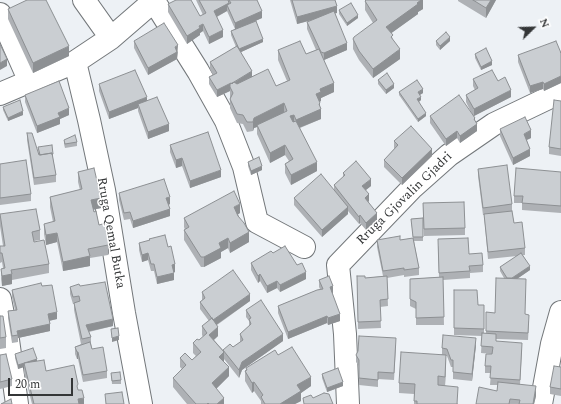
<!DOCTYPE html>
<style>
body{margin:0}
#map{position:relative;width:561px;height:404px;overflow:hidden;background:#edf1f5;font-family:Spectral,serif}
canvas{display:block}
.north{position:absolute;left:513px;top:8px;width:40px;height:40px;-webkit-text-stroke:3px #fff;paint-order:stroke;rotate:67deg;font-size:11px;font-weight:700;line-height:16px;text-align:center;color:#343637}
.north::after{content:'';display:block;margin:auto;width:14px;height:18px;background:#343637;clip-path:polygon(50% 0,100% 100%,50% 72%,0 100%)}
.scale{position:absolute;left:8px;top:378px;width:65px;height:18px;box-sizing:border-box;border:2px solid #343637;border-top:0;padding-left:5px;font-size:12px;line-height:14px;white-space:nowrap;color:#343637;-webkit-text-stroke:3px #fff;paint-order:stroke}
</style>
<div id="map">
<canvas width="561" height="404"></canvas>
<div class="north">N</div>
<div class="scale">20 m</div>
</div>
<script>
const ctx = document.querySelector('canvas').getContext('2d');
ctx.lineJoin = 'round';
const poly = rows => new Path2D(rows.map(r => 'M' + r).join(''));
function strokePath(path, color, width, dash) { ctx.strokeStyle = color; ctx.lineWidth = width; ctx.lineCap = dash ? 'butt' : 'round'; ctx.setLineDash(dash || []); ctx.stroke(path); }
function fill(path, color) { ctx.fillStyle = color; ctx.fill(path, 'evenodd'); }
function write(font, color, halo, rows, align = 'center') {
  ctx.font = font + ' Spectral,serif'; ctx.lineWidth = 3; ctx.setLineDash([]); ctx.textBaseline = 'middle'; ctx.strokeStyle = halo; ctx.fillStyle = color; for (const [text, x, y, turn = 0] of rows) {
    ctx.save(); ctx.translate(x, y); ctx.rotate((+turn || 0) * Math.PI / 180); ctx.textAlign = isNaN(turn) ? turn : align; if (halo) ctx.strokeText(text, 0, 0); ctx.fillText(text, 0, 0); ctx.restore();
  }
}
const minor = poly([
 [84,0,111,38],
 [154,1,198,71,226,121,244,167,257,222,304,247],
 [0,14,30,82],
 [75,62,89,120,104,190,124,313,141,404],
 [0,94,75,62,111,38,155,0],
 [0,299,8,340,17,404],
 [348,404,345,334,338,265,413,187,449,155,494,124,561,92],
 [541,404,552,344,561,312]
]);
const wall = poly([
 [196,0,257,0,262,18,255,21,263,42,241,52,252,76,276,86,287,81,278,60,278,50,306,54,316,50,307,29,307,22,313,20,297,24,290,0,335,0,337,13,335,13,347,50,324,60,334,92,321,98,321,101,319,102,321,119,300,128,317,171,291,185,285,173,285,164,289,161,285,155,270,163,257,134,257,127,254,128,253,131,247,132,243,124,237,123,230,108,230,91,217,97,209,84,209,77,213,75,210,69,210,62,236,47,231,35,231,31,235,29,227,11,217,17,223,37,209,44,203,31,200,33,200,35,187,44,168,12,168,4,200,16,203,15],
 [423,0,423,9,418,12,418,14,391,33,393,40,400,59,373,78,359,60,353,49,353,39,373,23,365,10,365,1],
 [458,0,496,0,486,18,458,1],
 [8,9,69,56,33,73,8,19],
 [339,10,358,18,347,26,339,14],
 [134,41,178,52,177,59,148,75,134,48],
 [436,41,450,41,440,50,436,45],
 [561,52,561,83,544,91,543,89,530,93,518,62,518,55],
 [475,54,492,65,481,70,475,58],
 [473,79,498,81,511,97,474,116,477,131,460,143,457,138,446,146,430,123,430,116,473,116,466,102,466,95,475,90,473,86],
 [378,80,394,88,386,94,378,84],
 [99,84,147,101,169,131,148,139,138,111,138,108,109,119,99,91],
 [399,92,423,93,420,95,421,100,419,102,426,116,418,122,399,95],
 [25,95,69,115,60,119,60,124,37,133,25,102],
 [561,101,561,156,549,154,549,147],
 [3,107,23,115,8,121,3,110],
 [500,129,531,138,527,140,530,156,513,165,500,136],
 [27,133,39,155,38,147,53,154,53,158,56,175,56,182,34,185,27,140],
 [64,140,77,142,77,146,65,148,64,144],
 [394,141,432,156,402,185,384,167,384,160,394,149],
 [170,145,221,177,190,188,182,166,176,168,170,152],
 [248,162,262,170,251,175,248,166],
 [0,164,31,194,31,201,0,205],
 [478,169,512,204,512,212,514,223,525,248,525,255,523,255,530,270,517,279,525,314,529,322,528,340,496,339,496,341,522,350,520,385,536,396,534,404,476,404,497,391,498,385,490,385,491,373,485,373,485,366,492,354,481,353,482,336,454,335,454,290,478,305,484,305,484,333,486,333,486,312,495,313,504,278,500,271,500,267,517,256,488,259,484,215,483,215,478,176],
 [78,172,101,208,93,210,99,225,106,223,109,253,108,255,90,258,90,266,63,271,57,242,46,245,44,234,44,224,53,222,50,207,50,197,80,190,78,182],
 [561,172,561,213,522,210,522,203,514,203,514,196],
 [343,173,371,186,366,190,369,201,368,202,377,220,366,230,360,223,359,224,348,211,348,214,322,237,294,205,294,198,334,190,334,185,343,177],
 [119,193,170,204,169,205,170,216,133,228,130,219,124,220,119,200],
 [423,203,465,228,465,235,424,236],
 [240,213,238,214,249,242,230,253,228,248,221,252,221,258,204,267,201,267,184,240,184,230,185,230,184,227,184,218],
 [0,214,40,230,40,240,34,241,49,264,49,273,12,280,12,284,2,286,1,279,1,269,3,268,2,262,0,263,0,246,3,246,0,226],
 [423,218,423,241,414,241,419,268,419,275,404,277,404,275,387,278,388,306,380,307,381,328,358,329,357,276,365,278,383,276,377,247,377,240,400,240,413,238,411,219],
 [139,243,168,247,175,272,173,272,174,280,157,284,154,271,151,271,148,260,142,262,139,250],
 [438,246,469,254,483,265,483,272,470,273,470,278,443,280,444,325,416,325,416,309,410,306,410,279,439,277],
 [273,253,297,265,306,279,280,292,277,288,267,293,260,281,258,283,251,270,251,263],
 [319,280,333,293,332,293,340,321,328,325,327,323,288,339,278,313,278,306,320,289,319,287],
 [42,286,57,319,49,321,50,331,18,338,18,342,12,343,8,318,8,311,15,310,12,297,12,290],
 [80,286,113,326,89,332,91,337,91,343,92,349,107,371,107,378,83,382,78,359,77,359,75,354,75,347,81,344,74,310,74,304,73,304,70,294,70,287],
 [202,292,250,301,217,325,218,336,214,340,223,350,233,347,240,342,240,334,249,326,249,321,246,317,246,310,283,341,242,370,239,378,224,359,224,362,229,376,216,389,224,404,187,404,173,387,173,378,182,369,180,367,180,358,192,360,196,356,193,353,193,343,199,340,203,337,202,335,202,326,209,321,200,309,200,302,202,300],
 [0,316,6,337,6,348,0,349],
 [396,345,394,380,378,379,378,387,359,385,359,366,356,362,356,355],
 [476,345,472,381,453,379,453,367,451,367,447,356,446,356,445,385,458,404,414,404,414,394,399,393,399,383,442,354,442,348],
 [15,354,37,361,46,371,78,390,84,404,32,404,24,373,24,367,18,369,15,358],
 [0,355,12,379,12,386,0,389],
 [278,355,311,386,301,393,301,401,295,404,261,404,261,401,254,391,252,393,245,381,245,371,246,370,246,368],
 [561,367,561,396,550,394,550,387],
 [111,373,121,380,121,384,112,384],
 [322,374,343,386,327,392,322,378]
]);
const shadedWall = poly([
 [421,0,423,0,423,9,418,12,418,14,386,37,386,27],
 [491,0,496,0,486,18,486,8],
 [229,3,229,10,227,5,227,11,214,18,214,11],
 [337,6,337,13,297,24,297,17],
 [262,11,262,18,235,30,235,23],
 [358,15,358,18,347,26,347,23],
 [203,24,203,31,200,33,200,35,187,44,187,36],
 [223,30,223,37,209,44,209,37],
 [450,37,450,41,440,50,440,46],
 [263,39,263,42,239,53,239,49],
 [347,43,347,50,324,60,324,53],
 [178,45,177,59,148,75,148,68],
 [69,46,69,56,33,73,33,63],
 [400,49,400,59,373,78,373,69],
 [7,59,7,66,0,70,0,63],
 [492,61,492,65,481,70,481,67],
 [252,71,252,78,232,91,232,84],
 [561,76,561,83,544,91,544,84],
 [543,82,543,89,530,93,530,86],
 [231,83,231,90,230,87,230,91,217,97,217,90],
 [334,83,334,92,321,98,321,101,316,104,316,94,320,89],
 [394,84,394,88,386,94,386,90],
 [423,89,423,93,418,96,418,92],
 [511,90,511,97,474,116,474,109],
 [147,97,147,104,138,104,138,108,109,119,109,112],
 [421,97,421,100,417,103,417,99],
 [284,103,284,113,257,125,257,127,254,128,253,131,253,122,254,118],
 [320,103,320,109,321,109,321,119,296,129,296,120],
 [69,108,69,115,60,119,60,124,37,133,37,126,58,113],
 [23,111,23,115,8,121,8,118],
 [426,113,426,116,418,122,418,119],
 [294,115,294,124,290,116],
 [475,118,475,125,477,124,477,131,460,143,460,136],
 [169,124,169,131,148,139,148,132],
 [531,130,531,138,524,141,524,134],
 [457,131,457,138,446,146,446,139],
 [285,145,285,155,270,163,270,153],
 [432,149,432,156,402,185,402,178],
 [530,149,530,156,513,165,513,158],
 [182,158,182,166,176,168,176,160],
 [317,162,317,171,291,185,291,175],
 [262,166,262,170,251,175,251,171],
 [221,170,221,177,190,188,190,181],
 [371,179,371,186,362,193,362,186],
 [369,194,369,201,365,205,365,198],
 [170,197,170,204,166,205,166,198],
 [101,198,101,208,91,210,91,200],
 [240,204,240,213,234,217,234,207],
 [348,207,348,214,322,237,322,230],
 [170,209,170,216,133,228,133,221],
 [377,213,377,220,366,230,366,223],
 [360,215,360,223,359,224,359,217],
 [249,232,249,242,230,253,230,243],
 [57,233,57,242,46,245,46,235],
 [228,238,228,248,221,252,221,258,204,267,204,257,219,243],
 [109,243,109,253,108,255,108,245],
 [148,253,148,260,142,262,142,255],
 [90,256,90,266,63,271,63,262],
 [175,264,175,272,172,272,172,265],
 [530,266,530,270,508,285,508,281],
 [306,272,306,279,280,292,280,285],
 [174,273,174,280,157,284,157,277],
 [12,274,12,284,2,286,2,276],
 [260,274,260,281,258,283,258,276],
 [277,281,277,288,267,293,267,286],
 [333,286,333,293,330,294,330,287],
 [250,294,250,301,213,327,213,320],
 [57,312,57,319,48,321,48,314],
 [340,314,340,321,328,325,328,318],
 [327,316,327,323,288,339,288,332],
 [113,319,113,326,86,332,86,325],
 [50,324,50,331,18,338,17,331],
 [218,327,218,336,209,344,209,335],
 [283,334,283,341,242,370,239,378,239,370,242,362],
 [119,336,119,340,112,342,112,338],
 [476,338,476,345,472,381,472,374],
 [77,352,78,352,78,359,77,359],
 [224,352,224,362,219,357],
 [446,355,446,364,445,386,445,377],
 [37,359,37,363,24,363,24,367,18,369,18,365],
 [229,367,229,376,212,393,212,383],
 [311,377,311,386,301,393,301,401,295,404,280,404,297,385],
 [254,382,254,391,252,393,252,383],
 [343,382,343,386,327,392,327,388],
 [536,386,536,396,534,404,533,404],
 [84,398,84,404,78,404,78,399],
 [224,398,224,404,217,404]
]);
const building = poly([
 [27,0,46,0,69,46,33,63,8,9,27,0],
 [176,0,191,0,200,16,206,13,199,0,228,0,229,3,214,11,223,30,209,37,203,24,199,26,200,28,187,36,168,4,176,0],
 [229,0,257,0,262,11,235,23,227,5,231,3,229,0],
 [292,0,335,0,337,6,297,17,292,0],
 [366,0,421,0,417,3,418,4,386,27,393,35,391,37,400,49,373,69,359,51,353,39,354,37,377,20,365,1,366,0],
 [473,0,491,0,486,8,473,0],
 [351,3,358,15,347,23,339,10,351,3],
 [334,11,347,43,324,53,321,52,307,22,334,11],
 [256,21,263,39,239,49,231,31,256,21],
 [164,23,178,45,175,47,177,52,148,68,134,41,164,23],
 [446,32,450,37,440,46,436,41,446,32],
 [300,41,306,54,319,49,334,83,320,89,321,92,316,94,320,103,319,104,321,109,296,120,294,115,290,116,293,122,296,121,317,162,291,175,285,164,293,159,285,145,270,153,257,125,287,111,284,103,254,118,253,122,247,122,243,115,237,114,230,99,233,93,230,87,230,84,234,82,237,84,268,69,276,86,290,80,278,50,300,41],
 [556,41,561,53,561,52,561,76,544,84,543,82,530,86,518,55,556,41],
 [0,44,7,59,0,63,0,44],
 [237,46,252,71,234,82,232,84,231,83,217,90,209,77,217,73,210,62,237,46],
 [486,48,492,61,481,67,475,54,486,48],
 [135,70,147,97,109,112,99,84,135,70],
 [492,70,498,81,505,77,511,90,474,109,466,95,478,88,473,79,492,70],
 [387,73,394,84,386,90,378,80,387,73],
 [417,80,423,89,418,92,421,97,417,99,426,113,418,119,399,92,417,80],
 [59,81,69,108,58,113,60,117,37,126,25,95,59,81],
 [459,95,475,118,474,119,477,124,460,136,457,131,446,139,430,116,459,95],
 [157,97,169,124,148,132,138,104,157,97],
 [20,100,23,111,8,118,3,107,20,100],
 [554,100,561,101,561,149,549,147,554,100],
 [525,117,531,130,524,134,530,149,513,158,500,129,525,117],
 [411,126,432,149,402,178,384,160,398,145,394,141,411,126],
 [208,132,221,170,190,181,182,158,176,160,170,145,208,132],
 [27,133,32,133,39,155,52,153,56,175,34,178,27,133],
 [75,135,77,142,65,144,64,140,75,135],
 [52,145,53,154,52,155,52,153,40,155,38,147,52,145],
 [259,157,262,166,251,171,248,162,259,157],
 [26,160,31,194,0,198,0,164,26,160],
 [356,161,371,179,362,186,369,194,365,198,377,213,366,223,360,215,359,217,334,185,345,175,343,173,356,161],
 [507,165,512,204,483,208,478,169,507,165],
 [94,168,101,198,91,200,94,212,96,211,99,225,106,223,109,243,108,245,88,249,90,256,63,262,57,233,46,235,44,224,55,221,50,197,82,189,78,172,94,168],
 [516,168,561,172,561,206,522,203,523,196,514,196,516,168],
 [321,174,348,207,322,230,294,198,321,174],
 [164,179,170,197,166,198,170,209,133,221,130,212,124,213,119,193,164,179],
 [234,191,240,204,234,207,238,216,244,223,249,232,230,243,228,238,219,243,221,248,204,257,201,257,184,230,189,227,184,218,234,191],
 [464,202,465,228,424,229,423,203,464,202],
 [36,209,40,230,32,232,34,242,44,240,49,264,11,270,12,274,2,276,1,269,5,268,2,253,0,253,0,246,5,246,0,214,36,209],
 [512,211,514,223,522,222,525,248,488,252,484,214,512,211],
 [423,218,423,237,413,237,411,219,423,218],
 [165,235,168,247,171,246,175,264,172,265,174,273,157,277,154,264,151,264,148,253,142,255,139,243,150,240,149,239,165,235],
 [400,236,400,240,413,238,419,268,404,270,404,268,383,271,377,240,400,236],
 [468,238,469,254,482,253,483,265,469,266,470,271,439,273,438,239,468,238],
 [285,246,297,265,302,263,306,272,280,285,277,281,267,286,260,274,258,276,251,263,271,251,273,253,285,246],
 [521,253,530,266,512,278,507,278,500,267,521,253],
 [233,270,250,294,213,320,200,302,205,298,202,292,233,270],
 [329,276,333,286,330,287,340,314,328,318,327,316,288,332,278,306,317,290,323,289,319,280,329,276],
 [357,276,365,276,365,278,387,276,388,299,380,300,381,321,358,322,357,276],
 [443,277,444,317,416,318,416,302,410,299,410,279,443,277],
 [496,278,526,279,525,314,529,315,528,333,486,331,486,312,495,313,496,278],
 [105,282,113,319,86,325,91,337,82,339,74,303,80,301,79,296,73,297,70,287,79,284,80,286,105,282],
 [41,283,42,286,52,285,57,312,48,314,50,324,17,331,18,335,12,336,8,311,17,310,12,290,41,283],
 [454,290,477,290,478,305,484,305,484,329,454,328,454,290],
 [261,300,283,334,242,362,239,370,223,350,230,344,233,347,243,340,240,334,251,324,249,319,251,318,246,310,261,300],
 [0,316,3,316,6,337,0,338,0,316],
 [212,318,218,327,209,335,224,352,219,357,229,367,212,383,224,398,217,404,209,404,208,403,207,404,196,404,173,378,186,365,180,358,185,353,192,360,201,352,193,343,197,339,199,340,207,333,202,326,212,318],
 [118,328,119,336,112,338,111,329,118,328],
 [482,333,496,334,496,341,522,343,520,380,490,378,491,366,485,366,486,354,492,354,493,347,481,346,482,333],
 [443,335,476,338,472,374,453,372,453,360,451,360,447,349,442,348,443,335],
 [359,336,396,338,394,373,378,372,378,380,359,378,359,360,356,355,358,351,359,336],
 [90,342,92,349,103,347,107,371,83,375,78,352,77,352,75,347,90,342],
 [292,347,311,377,297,385,301,391,280,404,265,404,261,397,263,395,254,382,252,383,245,371,247,370,246,368,275,350,278,355,292,347],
 [33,348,37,359,18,365,15,354,33,348],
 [401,352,446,355,445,377,438,376,438,385,458,387,457,404,417,404,417,401,414,401,415,384,399,383,401,352],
 [6,354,12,379,0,382,0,355,6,354],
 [44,360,46,371,74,365,78,384,77,386,78,390,82,390,84,398,78,399,79,404,34,404,24,363,44,360],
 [554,366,561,367,561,389,550,387,554,366],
 [338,368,343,382,327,388,322,374,338,368],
 [120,372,121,380,112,381,111,373,120,372],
 [498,382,536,386,533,404,519,404,520,400,510,399,509,404,476,404,479,387,497,391,498,382],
 [122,392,124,404,106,404,105,394,122,392],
 [324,393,329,394,333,404,304,404,303,398,311,395,313,398,324,393],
 [11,399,12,404,1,404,11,399]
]);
const streetNames = [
 ["Rruga Gjovalin Gjadri",405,199,-44],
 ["Rruga Qemal Butka",110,233,80]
];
strokePath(minor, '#73777a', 24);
strokePath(minor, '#fff', 22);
fill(wall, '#aeb1b5');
fill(shadedWall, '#8d9093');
fill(building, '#caced2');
strokePath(building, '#8d9093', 1);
write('13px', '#343637', '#fff', streetNames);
</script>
